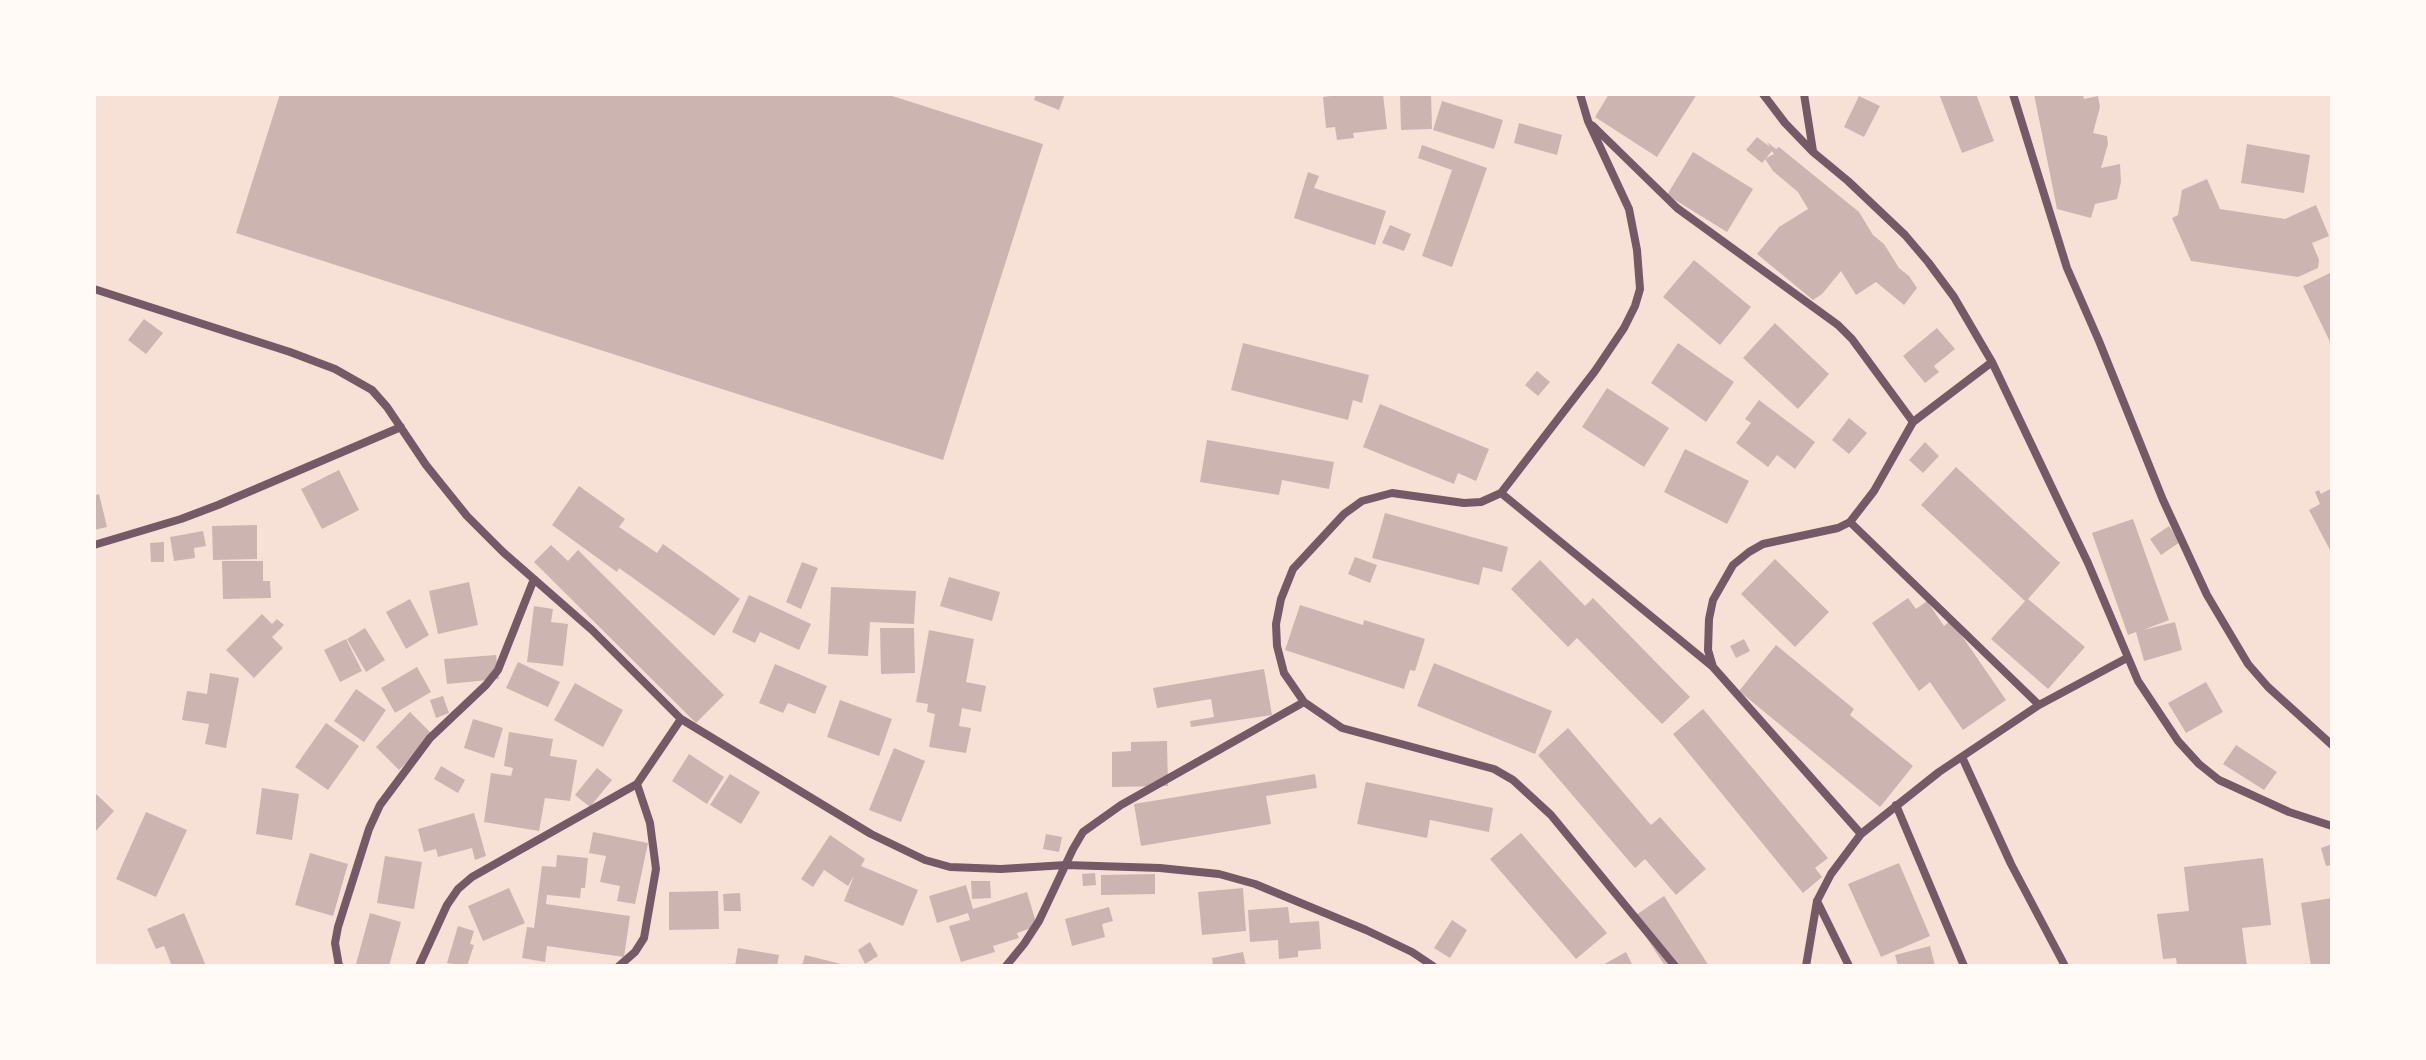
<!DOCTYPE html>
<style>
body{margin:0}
#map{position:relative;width:2426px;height:1060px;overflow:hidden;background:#f7e1d7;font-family:"Exo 2",sans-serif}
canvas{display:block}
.frame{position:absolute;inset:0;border:96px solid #fffaf5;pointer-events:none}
</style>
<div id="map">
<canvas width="2426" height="1060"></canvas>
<div class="frame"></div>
</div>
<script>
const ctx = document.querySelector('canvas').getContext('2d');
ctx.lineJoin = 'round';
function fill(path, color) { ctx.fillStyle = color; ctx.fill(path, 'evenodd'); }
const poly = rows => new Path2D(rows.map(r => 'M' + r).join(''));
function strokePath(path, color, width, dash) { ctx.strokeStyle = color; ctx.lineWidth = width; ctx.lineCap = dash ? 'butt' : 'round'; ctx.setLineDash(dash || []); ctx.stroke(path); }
const building = poly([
 [280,94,886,94,1043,144,943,460,236,233],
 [1036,94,1065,94,1059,110,1034,100],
 [1345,94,1383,94,1387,129,1353,133,1354,138,1337,140,1335,127,1326,128,1323,97],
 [1400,94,1431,94,1432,129,1401,130],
 [1609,94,1697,94,1657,157,1595,117],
 [1939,94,1976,94,1994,141,1962,153],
 [2034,94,2083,94,2084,99,2098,96,2100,107,2093,133,2107,136,2108,144,2101,168,2120,164,2121,182,2117,199,2095,204,2091,218,2057,209],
 [1859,96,1880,106,1864,137,1844,127],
 [1442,101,1503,120,1494,149,1433,130],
 [1519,123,1562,135,1557,155,1514,143],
 [1757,137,1770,147,1767,142,1776,149,1779,147,1859,212,1873,235,1884,244,1899,268,1909,276,1917,288,1904,305,1876,282,1856,295,1841,271,1822,294,1813,300,1757,254,1779,227,1808,209,1798,192,1773,171,1765,159,1774,154,1772,151,1762,163,1746,150],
 [2247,144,2310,155,2304,193,2241,183],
 [1422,145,1487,168,1452,267,1422,256,1452,170,1418,158],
 [1693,152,1753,189,1727,232,1667,195],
 [1308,172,1319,176,1314,188,1386,211,1375,245,1294,218],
 [2207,179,2220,209,2285,219,2316,205,2329,236,2312,243,2319,260,2318,268,2298,277,2191,261,2172,218,2178,215,2182,190],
 [1390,225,1411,234,1404,251,1382,243],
 [1694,260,1751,307,1720,345,1663,297],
 [2332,272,2332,346,2303,286],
 [144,319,163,333,146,354,128,340],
 [1775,323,1829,374,1798,409,1743,358],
 [1937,328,1955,349,1934,366,1939,372,1925,383,1903,356],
 [1243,343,1369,375,1362,403,1353,400,1348,420,1231,390],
 [1678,343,1734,382,1706,422,1651,383],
 [1537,371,1550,382,1538,396,1525,385],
 [1607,388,1669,428,1644,467,1582,427],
 [1759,400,1815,442,1795,469,1777,455,1768,467,1736,443,1751,423,1745,419],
 [1380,404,1489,449,1476,481,1458,473,1454,484,1363,447],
 [1849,418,1867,433,1849,454,1832,440],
 [1207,440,1334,462,1329,489,1282,480,1279,495,1200,482],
 [1925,442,1939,456,1923,473,1909,460],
 [1685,449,1749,481,1727,524,1664,492],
 [1956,467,2060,563,2028,599,2085,647,2048,689,1991,639,2025,601,1921,505],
 [339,470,359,510,322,529,301,489],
 [579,486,625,519,619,527,657,553,663,544,740,599,714,636,619,568,617,572,552,525],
 [2332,488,2332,554,2309,510,2320,504,2315,492,2319,490,2321,494],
 [99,494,107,527,94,530,94,496],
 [1385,513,1508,547,1502,572,1483,567,1479,585,1372,558],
 [2133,519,2169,620,2143,630,2175,622,2182,650,2144,661,2136,632,2128,635,2092,533],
 [257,525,257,559,213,560,212,526],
 [2169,526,2180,542,2161,555,2150,539],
 [203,531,206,546,194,548,195,558,174,561,170,537],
 [164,542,164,562,151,562,150,543],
 [551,545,568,561,578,550,724,695,696,723,534,562],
 [1355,557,1377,565,1370,583,1348,574],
 [1775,559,1829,612,1795,647,1741,594],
 [1540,560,1585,606,1593,598,1690,697,1662,724,1577,638,1568,647,1511,589],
 [222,561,263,561,263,581,270,581,271,598,223,599],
 [802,562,818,568,801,609,786,602],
 [949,577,1000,592,992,621,940,606],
 [469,582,478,625,438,634,429,591],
 [831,587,916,591,914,624,870,622,868,656,828,654],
 [749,595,811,624,799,650,760,632,755,643,732,632],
 [1908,598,1916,609,1927,601,1944,626,1951,620,2006,700,1963,730,1930,682,1919,691,1872,623],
 [410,599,429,635,406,649,386,612],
 [1300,605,1363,625,1364,620,1425,639,1415,671,1410,670,1404,689,1285,650],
 [534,606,553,609,551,622,568,624,563,666,527,662],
 [262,614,272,624,277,619,284,625,272,637,283,648,254,678,226,650],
 [365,628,385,660,366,672,347,639],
 [880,628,914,628,915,673,881,674],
 [929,630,974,639,966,682,986,686,981,712,962,708,959,726,971,728,966,753,929,747,935,714,927,712,928,704,916,702],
 [346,639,362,671,340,682,324,650],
 [1744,639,1750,651,1736,658,1730,646],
 [1776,645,1854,709,1850,715,1913,766,1880,807,1739,691],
 [496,655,499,679,447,684,444,659],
 [518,662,560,682,548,707,506,688],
 [1434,663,1552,711,1535,754,1417,706],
 [775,664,827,686,815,714,788,703,783,713,759,703],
 [417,667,431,692,395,713,381,688],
 [1264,669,1272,715,1191,727,1190,721,1214,717,1211,699,1157,708,1153,688],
 [210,673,239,678,226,748,205,744,209,724,182,720,187,691,207,694],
 [2206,682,2223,712,2186,733,2168,703],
 [575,683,623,710,603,747,554,720],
 [356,689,386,710,364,742,334,721],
 [443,696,449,713,436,718,430,700],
 [840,700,892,719,879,756,827,737],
 [1703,709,1828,858,1815,868,1822,877,1803,893,1673,734],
 [410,712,434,736,399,770,376,747],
 [473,719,503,728,494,758,464,748],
 [326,723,359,746,328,790,295,767],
 [1568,728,1651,825,1660,817,1706,869,1676,895,1645,859,1635,868,1538,755],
 [509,732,553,739,550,756,577,760,570,801,545,798,539,831,484,822,491,773,511,776,513,768,504,766],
 [1167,741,1168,786,1112,787,1112,752,1131,751,1131,742],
 [2236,745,2277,772,2264,790,2223,764],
 [894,748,925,761,901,822,869,810],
 [689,754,724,777,707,804,672,781],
 [441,766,465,780,458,793,434,779],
 [597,768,612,780,590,807,575,795],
 [730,774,760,792,741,824,710,805],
 [1315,774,1317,788,1266,796,1271,824,1141,846,1134,804],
 [1366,782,1493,808,1489,832,1430,820,1427,838,1357,824],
 [262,788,299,794,292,840,256,834],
 [94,792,114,811,94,833],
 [146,812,187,830,156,897,116,879],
 [474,813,486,856,475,860,472,848,438,857,436,849,424,852,418,829],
 [593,832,648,843,635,904,617,901,620,886,600,882,606,856,589,853],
 [1521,833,1607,933,1576,959,1490,859],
 [1046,834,1062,837,1059,852,1043,849],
 [830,835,865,859,861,866,918,890,903,926,844,901,854,876,848,886,824,870,813,887,801,879],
 [2332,844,2332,865,2326,866,2321,848],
 [310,853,348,864,333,916,295,905],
 [557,855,588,858,585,888,581,888,580,898,547,895,546,904,630,916,624,957,547,946,545,962,522,958,527,927,534,928,542,866,556,867],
 [385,856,422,862,414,909,377,903],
 [2263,858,2271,925,2242,928,2247,966,2177,966,2176,958,2163,959,2157,914,2189,911,2184,867],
 [1899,863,1930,936,1881,957,1848,884],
 [1095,873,1096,885,1083,886,1082,874],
 [1155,874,1155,894,1101,895,1101,875],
 [971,881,990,881,991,898,972,899],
 [966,885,973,909,1027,892,1037,926,1017,933,1019,938,993,946,995,952,961,962,949,926,970,920,968,913,937,923,929,896],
 [509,888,525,923,483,941,468,906],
 [1243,888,1246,931,1202,935,1198,892],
 [718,891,719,929,669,930,669,892],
 [740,893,741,911,724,911,723,894],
 [1664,896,1709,966,1665,966,1633,917],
 [2332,898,2332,966,2311,966,2301,903],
 [1109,907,1113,921,1102,924,1105,937,1072,946,1065,919],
 [1288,907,1290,923,1319,921,1321,949,1298,951,1298,957,1279,959,1278,940,1250,942,1248,910],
 [184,913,206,966,172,966,164,946,156,949,147,929],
 [370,913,401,922,389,966,356,964],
 [1452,920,1467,930,1450,958,1434,948],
 [458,926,474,931,470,944,474,945,467,966,447,963],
 [870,942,878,956,865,964,858,950],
 [1930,946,1935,966,1898,966,1895,955],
 [738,948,779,955,777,966,735,966],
 [1243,952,1246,966,1213,966,1212,958],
 [1626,952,1633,966,1601,966],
 [805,955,845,965,845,966,802,966]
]);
const minor = poly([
 [1580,94,1588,121,1629,209,1637,250,1640,289,1635,306,1624,328,1595,371,1501,493,1481,502,1464,503,1392,493,1362,501,1344,514,1293,569,1281,599,1276,624,1277,646,1284,673,1304,702,1342,728,1494,769,1513,780,1551,815,1675,966],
 [1763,94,1785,123,1813,152,1848,181,1905,235,1928,262,1954,297,1992,362,2088,563,2138,681,2178,741,2199,764,2219,780,2289,812,2332,826],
 [1804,94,1813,151],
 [2013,94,2067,268,2099,341,2163,500,2207,595,2248,664,2268,687,2332,745],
 [1593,126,1677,208,1838,325,1852,339,1913,422],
 [94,289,290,352,335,369,372,390,387,407,426,465,467,516,503,552,592,630,681,719,871,834,925,860,950,867,1001,869,1066,865,1160,868,1219,874,1255,884,1366,930,1412,952,1433,966],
 [1501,493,1713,667],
 [1850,522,2039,705],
 [94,545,181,519,218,505,401,427],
 [1962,757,2011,864,2065,966],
 [1896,805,1964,966],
 [1861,834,1713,667,1708,650,1709,619,1713,600,1733,565,1749,552,1763,544,1838,528,1850,522,1874,491,1913,422,1992,362],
 [1817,901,1849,966],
 [339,966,335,943,338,927,369,829,380,805,430,738,486,685,498,670,534,579],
 [419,966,447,905,458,889,472,877,637,784],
 [619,966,635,952,644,938,656,869,650,823,637,784,681,719],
 [1006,966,1024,944,1039,921,1073,849,1083,832,1121,805,1304,702],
 [1806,966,1817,901,1831,874,1861,834,1939,772,2039,705,2127,658]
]);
fill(building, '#ccb4b1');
strokePath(minor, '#755966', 8);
</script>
